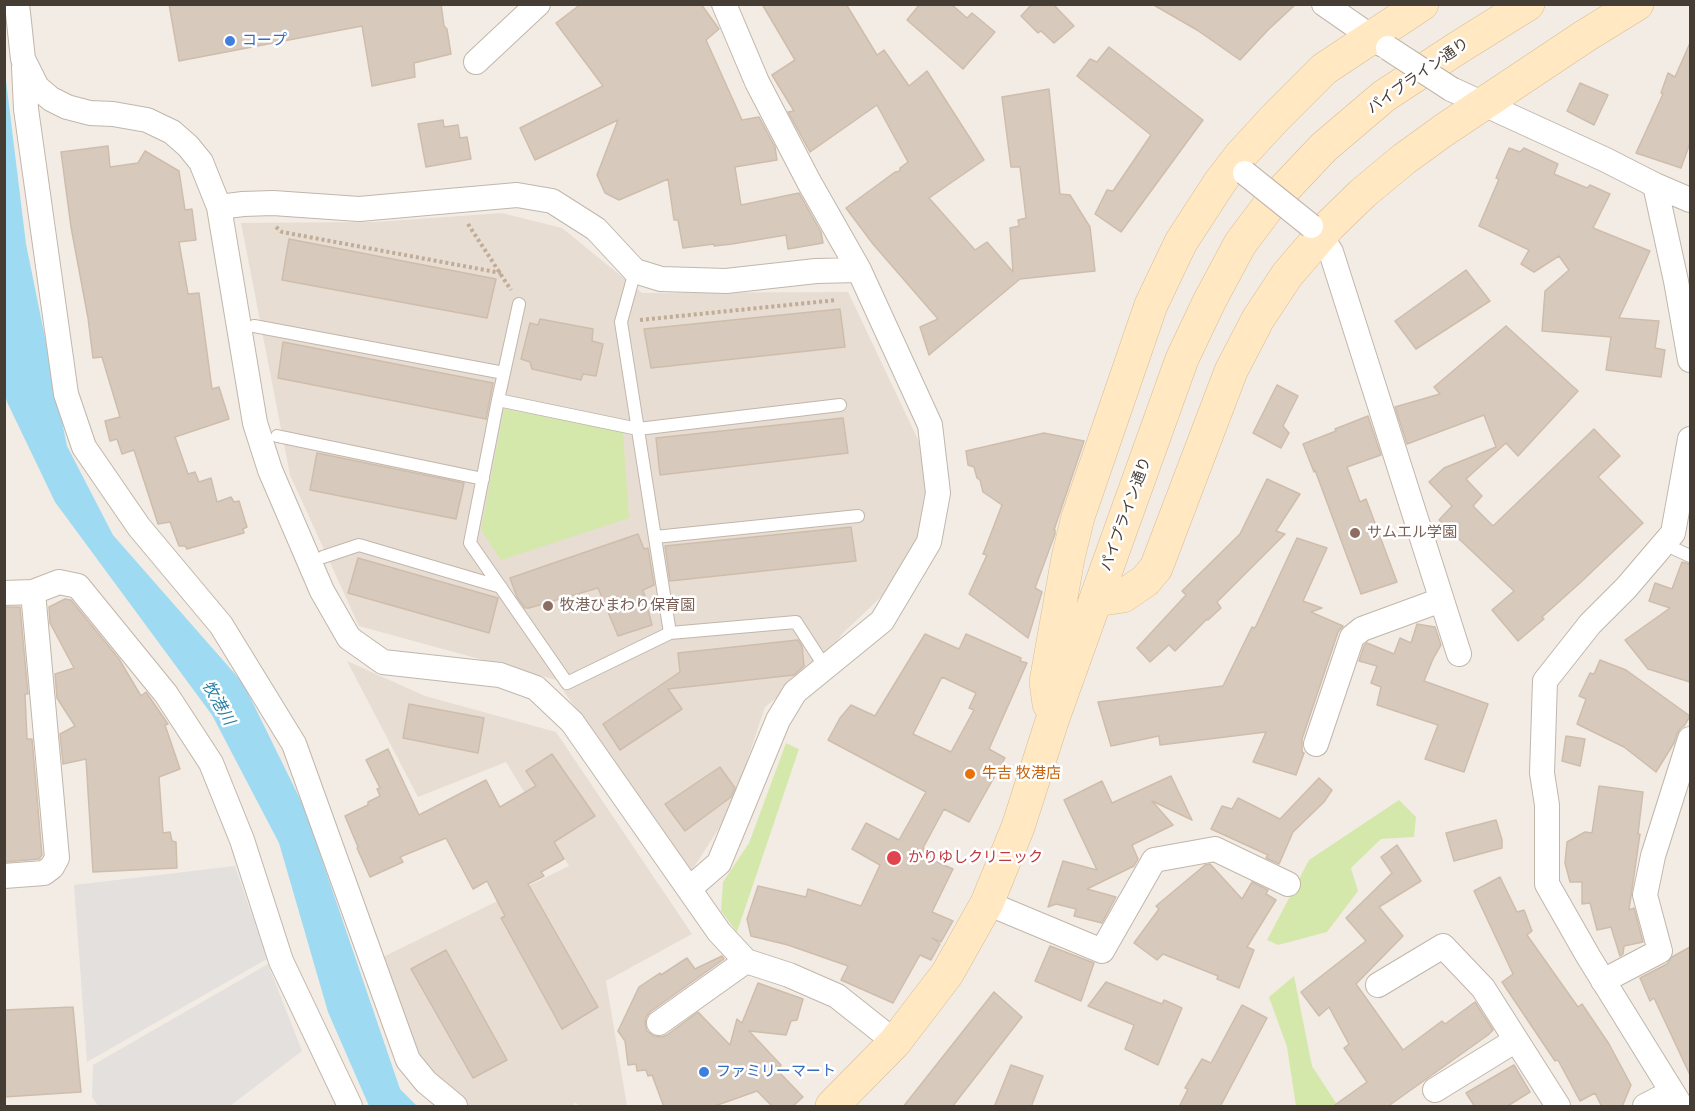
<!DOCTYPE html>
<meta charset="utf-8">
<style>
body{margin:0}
#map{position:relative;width:1695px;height:1111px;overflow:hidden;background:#f3ece4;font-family:Montserrat,sans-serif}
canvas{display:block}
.frame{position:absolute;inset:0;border:6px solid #453c34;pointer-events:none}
</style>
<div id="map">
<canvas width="1695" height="1111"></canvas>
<div class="frame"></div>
</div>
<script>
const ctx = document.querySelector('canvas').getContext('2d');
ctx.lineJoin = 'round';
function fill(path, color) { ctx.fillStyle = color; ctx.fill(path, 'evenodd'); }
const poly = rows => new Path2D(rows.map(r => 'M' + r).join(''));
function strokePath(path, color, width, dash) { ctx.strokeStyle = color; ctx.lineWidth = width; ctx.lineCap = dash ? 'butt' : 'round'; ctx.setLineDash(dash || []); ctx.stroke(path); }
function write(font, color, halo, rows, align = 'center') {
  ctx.font = font + ' Montserrat,"Noto Sans JP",sans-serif'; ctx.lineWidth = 5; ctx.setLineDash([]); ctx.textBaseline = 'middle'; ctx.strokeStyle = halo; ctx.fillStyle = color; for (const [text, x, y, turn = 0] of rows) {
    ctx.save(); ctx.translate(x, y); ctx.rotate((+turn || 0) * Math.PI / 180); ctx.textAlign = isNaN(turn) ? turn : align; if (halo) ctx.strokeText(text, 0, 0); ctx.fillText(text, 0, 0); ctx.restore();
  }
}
const residential = poly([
 [502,213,562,228,642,293,848,292,921,446,927,499,915,547,883,595,843,633,818,665,765,707,731,809,691,872,556,680,359,626,290,475,241,223,376,222],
 [347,661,425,696,556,732,692,934,606,981,627,1106,581,1106,575,1103,572,1106,469,1106,456,1098,421,1058,381,958,569,866,506,762,418,797]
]);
const green = poly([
 [504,409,623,431,629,518,501,560,481,530],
 [786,743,799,749,737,932,721,911,723,882,749,843],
 [1399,800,1416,817,1414,837,1381,839,1351,868,1358,891,1327,932,1278,945,1267,940,1309,860],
 [1294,976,1312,1066,1338,1106,1296,1106,1287,1047,1269,997]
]);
const parking = poly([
 [235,866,267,959,87,1062,74,885],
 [268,964,302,1051,230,1106,98,1106,92,1097,93,1065]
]);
const water = poly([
 [4,64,26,244,67,446,113,535,243,683,304,807,400,1089,417,1106,369,1106,328,1012,279,843,212,715,55,502,7,402,4,391]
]);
const building = poly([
 [169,4,441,4,444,26,447,29,451,54,414,63,415,77,372,86,362,26,179,61,169,4],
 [581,4,701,4,719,29,706,40,742,120,759,117,775,147,777,160,735,167,741,205,799,193,821,232,823,243,788,249,786,235,732,244,714,246,714,244,683,248,678,220,674,220,668,179,619,200,605,193,597,175,618,120,535,160,520,128,603,86,556,23,581,4],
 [762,4,846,4,877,55,884,50,909,86,927,71,984,160,929,198,975,250,987,242,1013,272,1010,228,1019,226,1018,220,1026,218,1020,167,1011,167,1002,97,1049,89,1060,194,1070,195,1090,227,1095,271,1020,279,929,355,920,327,938,319,873,244,846,208,895,172,900,171,900,168,908,162,877,105,810,152,788,112,794,111,772,75,795,60,762,4],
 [920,4,951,4,967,18,972,13,995,32,963,69,907,20,920,4],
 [1032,4,1053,4,1074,26,1054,43,1041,31,1038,33,1021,16,1032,4],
 [1152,4,1296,4,1268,30,1240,60,1197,30,1152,4],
 [1690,43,1690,143,1681,168,1636,153,1663,94,1661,93,1668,73,1675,77,1690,43],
 [1109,47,1203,120,1121,232,1095,214,1107,190,1113,191,1151,135,1077,76,1090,59,1097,62,1109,47],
 [1580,83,1608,95,1594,125,1567,111,1580,83],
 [443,120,444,127,458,125,460,138,467,137,471,159,426,167,418,124,443,120],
 [108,146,110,167,138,163,145,151,179,171,185,210,192,209,196,240,179,242,188,294,199,293,212,389,219,387,229,419,175,437,188,474,195,472,199,482,211,478,217,502,231,497,234,502,239,501,247,527,243,529,244,533,187,549,185,546,179,546,170,522,158,524,134,450,122,454,117,439,110,441,105,421,120,417,102,357,93,358,88,318,71,227,61,152,108,146],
 [1509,148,1520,152,1524,148,1558,164,1554,174,1587,188,1590,185,1610,194,1593,228,1650,251,1619,318,1659,321,1655,348,1665,350,1661,377,1606,370,1611,337,1542,331,1545,291,1569,270,1559,256,1534,272,1521,264,1529,250,1479,226,1499,179,1496,178,1509,148],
 [289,239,496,279,487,318,282,280,289,239],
 [1466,270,1490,301,1416,349,1395,321,1466,270],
 [840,309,845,347,651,368,644,329,840,309],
 [540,319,593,329,592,341,603,344,596,376,583,374,581,380,532,369,530,362,521,359,530,323,538,325,540,319],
 [1506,326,1578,391,1518,456,1506,443,1466,479,1482,496,1473,506,1493,526,1594,429,1620,456,1598,477,1643,523,1581,582,1542,617,1544,619,1518,641,1492,610,1514,591,1439,520,1452,506,1429,482,1444,468,1496,447,1484,415,1407,444,1395,407,1440,394,1434,387,1506,326],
 [283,342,493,383,486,419,278,378,283,342],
 [1277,385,1298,396,1283,426,1289,433,1281,448,1253,433,1277,385],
 [1368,416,1381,455,1347,467,1360,502,1366,499,1397,582,1361,594,1315,470,1314,472,1303,444,1336,431,1335,429,1368,416],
 [843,418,848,453,660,475,656,438,843,418],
 [1044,433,1084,441,1054,530,1055,530,1055,534,1035,588,1042,592,1028,638,969,594,987,555,983,554,1002,505,983,492,980,480,977,478,974,467,968,465,966,451,1044,433],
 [317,453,464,483,456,519,310,490,317,453],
 [1267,479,1300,494,1276,531,1285,534,1217,602,1221,608,1208,620,1207,619,1175,651,1169,645,1150,662,1137,648,1186,595,1182,591,1240,534,1267,479],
 [851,527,856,561,670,581,665,546,851,527],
 [638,534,644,549,648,548,654,585,643,590,652,625,618,636,598,588,529,608,525,608,517,597,510,578,638,534],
 [1297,538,1327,548,1303,601,1322,608,1311,612,1343,626,1338,632,1302,739,1302,752,1304,753,1296,775,1253,762,1266,732,1160,745,1159,736,1111,746,1098,702,1223,686,1252,627,1255,628,1297,538],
 [358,558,498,598,489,633,348,593,358,558],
 [1682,562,1690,564,1690,682,1648,669,1625,640,1670,608,1649,601,1655,583,1672,589,1682,562],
 [65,599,71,600,119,659,141,696,146,692,168,724,165,725,180,769,159,777,163,833,170,832,172,841,176,842,177,868,93,872,86,759,63,764,60,734,75,726,57,698,55,674,74,668,50,623,49,607,65,599],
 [4,607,20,607,28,694,25,694,27,739,32,739,42,855,39,859,4,862,4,607],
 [1417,624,1435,627,1441,645,1433,659,1424,681,1488,704,1464,772,1425,759,1438,725,1377,705,1381,687,1371,683,1377,666,1359,661,1364,646,1367,643,1394,654,1400,638,1411,643,1417,624],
 [925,634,959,649,966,634,1021,658,1020,661,1027,663,989,749,1005,758,969,822,944,809,923,848,934,853,932,860,953,869,932,912,953,921,941,942,932,938,940,944,931,960,920,955,893,1003,841,980,848,966,788,945,751,936,747,919,758,886,806,897,808,889,861,906,880,865,852,849,866,823,899,840,926,792,828,740,840,718,851,705,875,716,925,634],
 [942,677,976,693,969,708,974,710,951,752,913,734,942,677],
 [798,640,802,646,804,666,794,675,668,689,682,709,620,750,603,724,680,672,678,653,798,640],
 [1600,660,1626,670,1690,716,1684,726,1680,729,1677,734,1674,743,1656,772,1624,747,1577,724,1586,699,1579,696,1590,673,1594,674,1600,660],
 [409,704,484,718,478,753,403,738,409,704],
 [1566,736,1585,739,1580,766,1562,761,1566,736],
 [388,749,419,815,486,780,500,807,536,786,526,771,552,754,595,816,554,842,564,859,541,872,544,876,528,884,598,1007,562,1029,501,918,505,916,487,881,473,889,446,838,400,857,403,862,370,877,357,848,358,847,345,816,368,805,368,802,380,796,377,789,380,788,366,760,388,749],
 [720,767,735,788,731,797,685,831,665,804,720,767],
 [1171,776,1192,820,1152,801,1173,825,1132,845,1138,859,1134,866,1087,889,1116,897,1102,923,1074,916,1076,909,1056,904,1048,907,1063,861,1097,870,1064,800,1102,781,1112,803,1171,776],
 [1319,778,1332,790,1324,802,1293,832,1279,864,1266,858,1268,855,1211,829,1222,806,1232,809,1238,798,1280,819,1319,778],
 [1599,786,1643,792,1638,834,1640,834,1629,910,1634,908,1643,942,1624,946,1623,954,1620,956,1611,927,1597,930,1590,903,1582,904,1582,882,1570,882,1565,863,1567,842,1585,832,1592,833,1599,786],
 [1496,820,1502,840,1502,848,1454,861,1446,833,1496,820],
 [1397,845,1421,881,1379,907,1403,936,1356,984,1403,1050,1442,1021,1445,1024,1475,1002,1493,1030,1488,1035,1387,1107,1332,1107,1367,1082,1344,1048,1349,1044,1329,1007,1319,1016,1301,992,1366,941,1346,918,1392,873,1381,857,1397,845],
 [1210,864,1242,899,1252,882,1268,890,1266,894,1276,900,1247,947,1254,950,1239,988,1217,979,1218,976,1163,954,1157,960,1134,943,1159,909,1156,906,1205,865,1210,864],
 [1500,877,1517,912,1524,910,1532,931,1527,935,1578,1007,1582,1004,1609,1044,1631,1085,1622,1107,1602,1107,1595,1093,1580,1101,1558,1060,1555,1061,1502,982,1513,974,1474,891,1500,877],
 [1050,946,1094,963,1081,1001,1035,981,1050,946],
 [1690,947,1690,1075,1654,998,1650,1001,1640,978,1667,964,1672,957,1690,947],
 [446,950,507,1060,473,1078,411,969,446,950],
 [722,956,724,959,650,1012,646,1017,645,1024,647,1031,654,1036,661,1037,667,1035,698,1012,730,1045,737,1019,742,1023,758,983,803,999,797,1020,791,1021,786,1035,749,1031,781,1065,779,1072,803,1097,792,1107,773,1107,757,1091,712,1107,664,1107,652,1075,648,1076,646,1070,637,1071,636,1064,628,1065,625,1041,618,1031,639,987,660,973,661,975,687,958,695,969,722,956],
 [1106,982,1162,1004,1164,1000,1182,1008,1158,1065,1125,1049,1134,1025,1088,1006,1106,982],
 [994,992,1022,1017,952,1107,903,1107,994,992],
 [1242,1005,1267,1018,1220,1107,1179,1107,1188,1089,1185,1088,1202,1059,1211,1063,1242,1005],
 [73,1007,81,1092,4,1097,4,1010,73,1007],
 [1011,1065,1043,1076,1031,1107,994,1107,1011,1065],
 [1514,1065,1530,1092,1506,1107,1475,1107,1466,1093,1514,1065]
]);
const path = poly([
 [468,224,511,290],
 [276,227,282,232,501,273],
 [640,320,837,300]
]);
const service = poly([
 [519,304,498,400,470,543,567,683,670,633,621,322,635,271],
 [254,326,504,373],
 [498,400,638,429,840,405],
 [277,436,483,479],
 [655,537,858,516],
 [1664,544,1690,556],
 [323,557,359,545,501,587],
 [670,633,796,622,825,667]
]);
const minor = poly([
 [17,4,23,59,37,87,51,99,67,107,90,113,113,114,147,120,172,132,188,146,201,162,219,207,255,423,270,470,322,591,349,638,383,662,500,675,536,688,572,722,719,932,746,961,789,975,837,996,895,1042],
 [1324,4,1383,45],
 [476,62,538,4],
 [24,67,26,109,66,394,84,447,139,527,221,625,294,744,408,1060,426,1082,455,1106],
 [1451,89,1606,160,1655,185,1690,200],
 [1655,185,1676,281,1690,360],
 [219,207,243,204,273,203,359,209,517,195,552,201,596,229,635,271,661,279,726,281,816,271,859,270],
 [1311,226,1321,236,1331,252,1459,654],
 [4,593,33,592,59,582,78,586,166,694,211,763,242,840,281,961,350,1106],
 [1316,744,1352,637,1362,629,1441,600],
 [4,876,44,873,52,867,57,858,33,592],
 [689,889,719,863,778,720,795,692,882,621,929,542,938,493,930,425,859,270,809,182,757,82,724,4],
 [987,903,1102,951,1154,860,1215,849,1288,884],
 [1603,981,1660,951,1645,895,1653,856,1690,739],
 [1378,985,1443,946,1483,988,1558,1106],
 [659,1023,746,961],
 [1435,1090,1516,1040],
 [1645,1106,1672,1092],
 [1681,1106,1588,956,1547,884,1547,805,1542,773,1545,681,1590,624,1626,588,1673,533,1690,439]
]);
const secondary = poly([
 [1096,600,1123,596,1145,581,1156,568,1231,371,1258,319,1287,275,1329,226,1363,193,1404,159,1444,130,1585,36,1637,4],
 [1049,704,1046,682,1068,558,1078,517,1151,305,1181,242,1220,182,1240,156,1275,118,1324,69,1422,4],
 [832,1106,895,1042,947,974,987,903,1018,827,1052,721,1182,359,1209,302,1240,244,1270,204,1324,147,1384,96,1456,49,1528,4]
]);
const minorBridge = poly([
 [1388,48,1451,89],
 [1245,173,1311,226]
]);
const markers = [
 [230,41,6,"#3f7fe0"],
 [1355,533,6,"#8d6e63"],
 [548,606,6,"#8d6e63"],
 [970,774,6,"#e8710a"],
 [894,858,8,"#e0444e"],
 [704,1072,6,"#3f7fe0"]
];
const shopNames = [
 ["コープ",242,41],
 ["ファミリーマート",716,1072]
];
const streetNames = [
 ["パイプライン通り",1418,76,-35],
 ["パイプライン通り",1126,514,-70]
];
const educationNames = [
 ["サムエル学園",1367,533],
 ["牧港ひまわり保育園",560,606]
];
const foodNames = [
 ["牛吉 牧港店",982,774]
];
const healthNames = [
 ["かりゆしクリニック",908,858]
];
const waterNames = [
 ["牧港川",218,703,60]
];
fill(residential, '#e7ddd2');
fill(green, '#d5e8ab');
fill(parking, '#e3e0dd');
fill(water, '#9edbf2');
fill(building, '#d7c9bc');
strokePath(building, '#cfbdac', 1.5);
strokePath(service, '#c1b6aa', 14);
strokePath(minor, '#c1b6aa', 26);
strokePath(secondary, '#d7bd94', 34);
strokePath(path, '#c0ac97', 4, [3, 3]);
strokePath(service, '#fff', 12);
strokePath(minor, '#fff', 24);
strokePath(secondary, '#ffe8c2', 33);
strokePath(minorBridge, '#c1b6aa', 26, []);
strokePath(minorBridge, '#fff', 24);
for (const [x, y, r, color] of markers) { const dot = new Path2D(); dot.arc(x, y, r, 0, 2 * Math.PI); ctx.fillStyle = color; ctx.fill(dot); strokePath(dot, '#fff', 2); }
write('15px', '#366cbe', '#fff', shopNames, 'left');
write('15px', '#453c34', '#fff', streetNames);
write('15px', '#785e54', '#fff', educationNames, 'left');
write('15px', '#c56008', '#fff', foodNames, 'left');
write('15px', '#be3a42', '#fff', healthNames, 'left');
write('italic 16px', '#287fa3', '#fff', waterNames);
</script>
